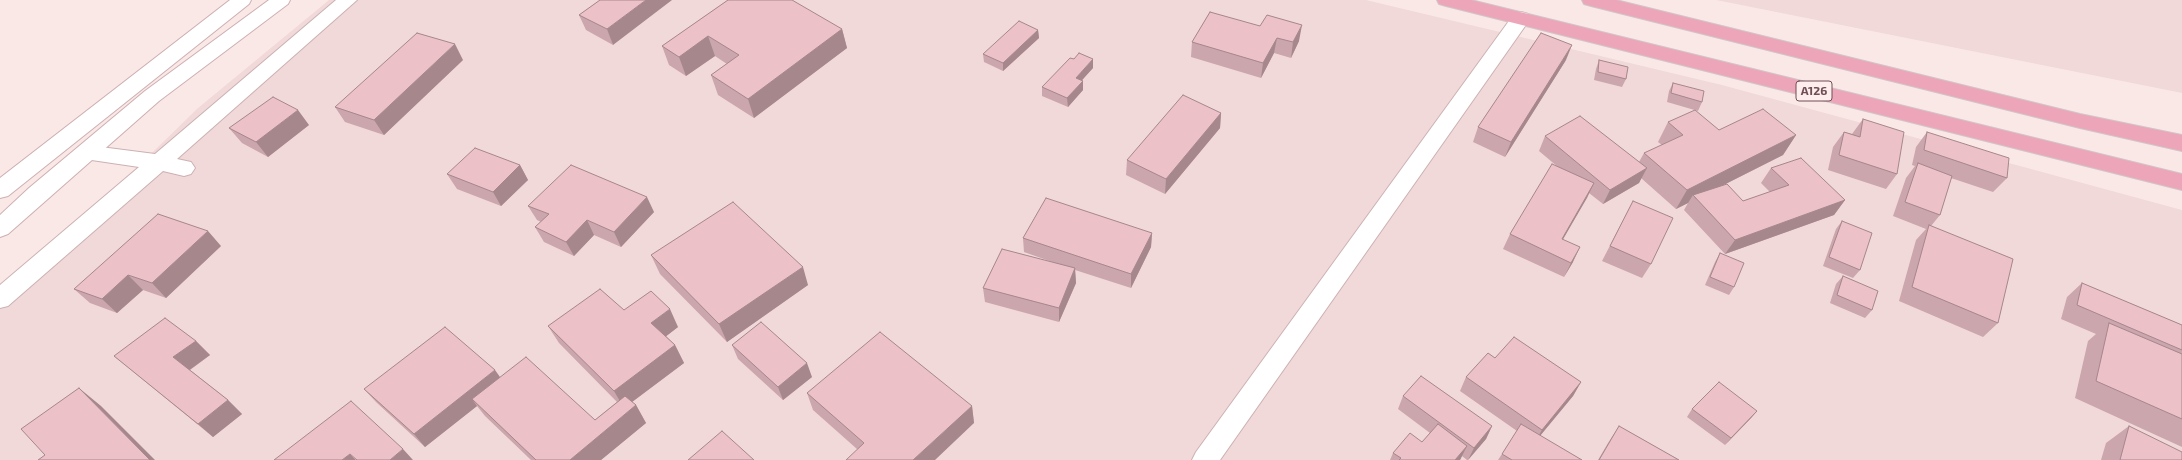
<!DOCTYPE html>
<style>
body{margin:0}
canvas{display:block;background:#fae8e7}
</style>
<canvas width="2182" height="460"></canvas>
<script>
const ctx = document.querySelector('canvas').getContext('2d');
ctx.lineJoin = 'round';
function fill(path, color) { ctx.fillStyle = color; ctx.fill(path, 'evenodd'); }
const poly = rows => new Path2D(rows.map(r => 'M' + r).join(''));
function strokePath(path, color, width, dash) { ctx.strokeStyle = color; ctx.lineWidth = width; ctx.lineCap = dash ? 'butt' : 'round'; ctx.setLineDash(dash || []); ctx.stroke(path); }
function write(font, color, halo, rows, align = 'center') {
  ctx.font = font + ' "Exo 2",sans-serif'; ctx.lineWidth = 4; ctx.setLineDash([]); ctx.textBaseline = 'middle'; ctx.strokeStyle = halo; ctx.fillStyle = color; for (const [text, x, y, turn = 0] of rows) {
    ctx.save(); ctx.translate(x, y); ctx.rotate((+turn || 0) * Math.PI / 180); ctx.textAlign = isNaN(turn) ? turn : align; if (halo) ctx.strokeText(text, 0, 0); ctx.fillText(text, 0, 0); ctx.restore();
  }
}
const residential = poly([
 [329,0,1366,0,1722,85,2182,210,2182,460,0,460,0,301,198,108],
 [1716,0,2182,0,2182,93]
]);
const street = poly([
 [336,0,357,0,177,159,191,162,195,168,191,174,184,176,163,171,8,306,0,308,0,285,139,167,78,158,75,153,78,148,85,145,155,154,336,0],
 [1521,12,1528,14,1530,18,1528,22,1220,460,1192,460,1196,452,1514,14,1521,12]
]);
const secondary = poly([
 [230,0,251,0,249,4,8,196,0,198,0,178,230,0],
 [269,0,290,0,288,4,159,101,8,234,0,237,0,215,29,188,145,91,269,0]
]);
const highway = poly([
 [1437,0,1471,0,2182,174,2182,190,1446,6,1439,4,1437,0],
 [1582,0,1616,0,2080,114,2182,135,2182,151,2080,128,1591,6,1584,4,1582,0]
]);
const wall = poly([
 [600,0,613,45,586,30,579,15],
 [728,0,842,29,847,48,754,118,718,95,711,75,727,64,715,56,686,76,669,65,662,46],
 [1210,12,1299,41,1291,58,1274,53,1261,78,1191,57,1192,42],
 [1038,30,1039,38,1003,71,984,62,983,54],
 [463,60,384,135,345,122,335,107],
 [1566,60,1505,157,1473,142,1478,127],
 [1599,60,1626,79,1622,87,1594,80,1596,69],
 [1093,68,1081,80,1083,81,1083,90,1068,107,1042,96,1042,87],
 [1673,83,1702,102,1698,111,1667,102,1669,91],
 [1221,113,1220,128,1165,194,1126,175,1127,160],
 [1863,119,1897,174,1886,189,1828,170,1833,147,1844,132,1852,134],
 [1668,122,1719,130,1796,135,1783,155,1723,185,1743,201,1770,192,1761,183,1771,168,1845,200,1834,215,1725,254,1684,210,1688,203,1676,209,1641,178,1639,183,1603,204,1589,193,1563,239,1573,262,1564,277,1503,249,1510,234,1558,167,1539,151,1545,136,1639,162,1644,153,1662,145,1658,142],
 [309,125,268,157,242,143,229,128],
 [1927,132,2007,178,1993,192,1951,178,1940,215,1931,226,1998,323,1983,337,1899,301,1916,240,1926,229,1893,216,1906,178,1915,166,1912,165,1916,147],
 [520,165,528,180,501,206,457,189,447,174],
 [1633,201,1651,264,1642,278,1602,261],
 [528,206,654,212,621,247,594,235,574,256,544,242,535,227,541,222,537,220],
 [1842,221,1860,270,1853,278,1823,266,1836,229],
 [1152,233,1151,247,1131,288,1075,270,1076,283,1059,322,985,302,983,288,1055,263,1024,252,1023,238],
 [221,246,166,298,143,290,117,313,90,303,74,289],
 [1720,253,1734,287,1729,295,1705,285,1715,262],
 [651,255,808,285,727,342,660,274],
 [1843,276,1872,310,1865,318,1830,303,1836,284],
 [2082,283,2182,325,2182,447,2075,398,2088,341,2096,334,2061,319,2067,297],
 [624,310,678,327,666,336,675,345,684,363,632,402,636,405,646,423,601,460,531,460,485,416,477,406,425,447,376,402,364,389,500,377,595,420,617,402,559,343,548,326],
 [196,341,210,355,190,370,228,400,242,414,213,437,130,369,114,356],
 [732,345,812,377,783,400,738,359],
 [1495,358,1581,382,1573,396,1540,436,1582,460,1498,460,1517,431,1460,391,1466,377],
 [807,393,972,406,974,423,857,449,813,410],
 [1403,396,1492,426,1486,439,1468,460,1467,460,1462,456,1460,460,1390,460,1393,453,1422,442,1430,433,1398,409],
 [1692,409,1757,411,1751,418,1725,445,1687,417],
 [1619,426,1679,460,1598,460,1608,443],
 [2129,426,2182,460,2101,460,2106,443]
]);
const shadedWall = poly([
 [646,0,672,0,613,45,607,29],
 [1302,25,1299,41,1291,58,1293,42],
 [842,29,847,48,754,118,748,99],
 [1038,30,1039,38,1003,71,1003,63],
 [708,36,715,56,686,76,679,57],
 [1277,38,1274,53,1261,78,1263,63],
 [455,44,463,60,384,135,374,120],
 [1572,45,1566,60,1505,157,1511,142],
 [1093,59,1093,68,1076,87,1076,78],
 [1083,81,1083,90,1068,107,1067,98],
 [298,110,309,125,268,157,256,142],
 [1221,113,1220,128,1165,194,1166,179],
 [1796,135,1783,155,1696,199,1693,195,1688,203,1676,209,1687,190],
 [520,165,528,180,501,206,493,192],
 [1647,168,1639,183,1603,204,1610,190],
 [1594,183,1587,198,1555,253,1562,239],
 [647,197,654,212,621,247,614,232],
 [1845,200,1834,215,1725,254,1735,240],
 [587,220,594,235,574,256,566,242],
 [208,231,221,246,166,298,152,283],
 [1152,233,1151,247,1131,288,1131,274],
 [1580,247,1573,262,1564,277,1571,263],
 [803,267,808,285,727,342,719,324],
 [1075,268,1076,283,1059,322,1059,308],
 [128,275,143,290,117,313,102,299],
 [670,309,678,327,660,341,651,323],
 [196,341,210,355,188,371,173,357],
 [675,345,684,363,624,408,614,391],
 [807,363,812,377,783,400,778,387],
 [495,370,505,384,472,399,477,406,425,447,414,434],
 [1581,382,1573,396,1534,443,1542,430],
 [79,388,101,406,155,460,150,460],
 [228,400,242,414,213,437,198,424],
 [636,405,646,423,601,460,570,460],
 [972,406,974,423,935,460,913,460],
 [1757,411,1751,418,1725,445,1731,438],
 [1492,426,1486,439,1468,460,1474,448],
 [1467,446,1460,460,1455,460],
 [403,449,413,460,390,460],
 [350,454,356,460,342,460]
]);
const building = poly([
 [600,0,646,0,607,29,579,15,600,0],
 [728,0,792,0,842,29,748,99,711,75,739,55,708,36,679,57,662,46,728,0],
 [1210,12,1260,26,1267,15,1302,25,1293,42,1277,38,1263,63,1192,42,1210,12],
 [1019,21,1038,30,1003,63,983,54,1019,21],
 [417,33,455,44,374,120,335,107,417,33],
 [1541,33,1572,45,1511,142,1478,127,1541,33],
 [1079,53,1093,59,1076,78,1083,81,1067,98,1042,87,1070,58,1074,59,1079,53],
 [1599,60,1628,67,1626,79,1598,72,1599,60],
 [1673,83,1704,91,1702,102,1671,93,1673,83],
 [1183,95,1221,113,1166,179,1127,160,1183,95],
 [273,97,298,110,256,142,229,128,273,97],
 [1763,109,1796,135,1687,190,1644,153,1683,135,1668,122,1695,110,1719,130,1763,109],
 [1580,116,1647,168,1610,190,1545,136,1580,116],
 [1863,119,1904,132,1897,174,1839,155,1844,132,1860,137,1863,119],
 [1927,132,2009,158,2007,178,1924,150,1927,132],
 [475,148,520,165,493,192,447,174,475,148],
 [1801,158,1845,200,1735,240,1693,195,1727,184,1743,201,1789,185,1771,168,1801,158],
 [1918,163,1952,176,1940,215,1905,202,1918,163],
 [1552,164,1594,183,1562,239,1580,247,1571,263,1510,234,1552,164],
 [571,165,647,197,614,232,587,220,566,242,535,227,549,214,528,206,571,165],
 [1046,198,1152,233,1131,274,1023,238,1046,198],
 [1633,201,1673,218,1651,264,1610,246,1633,201],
 [733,202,803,267,719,324,651,255,733,202],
 [158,214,208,231,152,283,128,275,102,299,74,289,158,214],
 [1842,221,1872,233,1860,270,1829,257,1842,221],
 [1929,225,2013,259,1998,323,1912,287,1929,225],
 [1002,249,1075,268,1059,308,983,288,1002,249],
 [1720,253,1744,263,1734,287,1710,277,1720,253],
 [1843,276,1878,291,1872,310,1837,295,1843,276],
 [2082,283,2182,325,2182,350,2077,305,2082,283],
 [600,289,624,310,651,291,670,309,651,323,675,345,614,391,548,326,600,289],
 [165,318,196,341,173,357,228,400,198,424,114,356,165,318],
 [761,322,807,363,778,387,732,345,761,322],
 [2109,323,2182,354,2182,419,2096,381,2109,323],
 [445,327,495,370,414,434,364,389,445,327],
 [880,332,972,406,913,460,846,460,864,443,807,393,880,332],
 [1514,337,1581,382,1542,430,1466,377,1488,353,1495,358,1514,337],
 [526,357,595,420,625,396,636,405,570,460,536,460,472,399,526,357],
 [1421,376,1492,426,1474,448,1403,396,1421,376],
 [1719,382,1757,411,1731,438,1692,409,1719,382],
 [79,388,150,460,38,460,45,455,21,429,79,388],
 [351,401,403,449,390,460,357,460,350,454,342,460,274,460,351,401],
 [1438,424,1467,446,1455,460,1399,460,1401,458,1393,453,1410,433,1422,442,1438,424],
 [1521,424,1582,460,1512,460,1502,454,1521,424],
 [1619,426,1679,460,1599,460,1619,426],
 [2129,426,2182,452,2182,460,2120,460,2129,426],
 [722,431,754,460,688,460,722,431]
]);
const shields = [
 [1814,91,36]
];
const shieldNames = [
 ["A126",1814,91]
];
fill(residential, '#f2d9d9');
strokePath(street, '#ccb1b3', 2);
strokePath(secondary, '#ceafb2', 2);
strokePath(highway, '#d1c6c9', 2);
fill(street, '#fff');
fill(secondary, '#fff');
fill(highway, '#eda5b9');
fill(wall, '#cba6ac');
fill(shadedWall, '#a5878c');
fill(building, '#ecc1c8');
strokePath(building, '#a5878c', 1);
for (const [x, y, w] of shields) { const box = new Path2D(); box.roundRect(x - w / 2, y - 10, w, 20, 3); ctx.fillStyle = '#fdedec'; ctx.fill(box); strokePath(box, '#704e55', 1); }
write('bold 12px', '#704e55', null, shieldNames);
</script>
